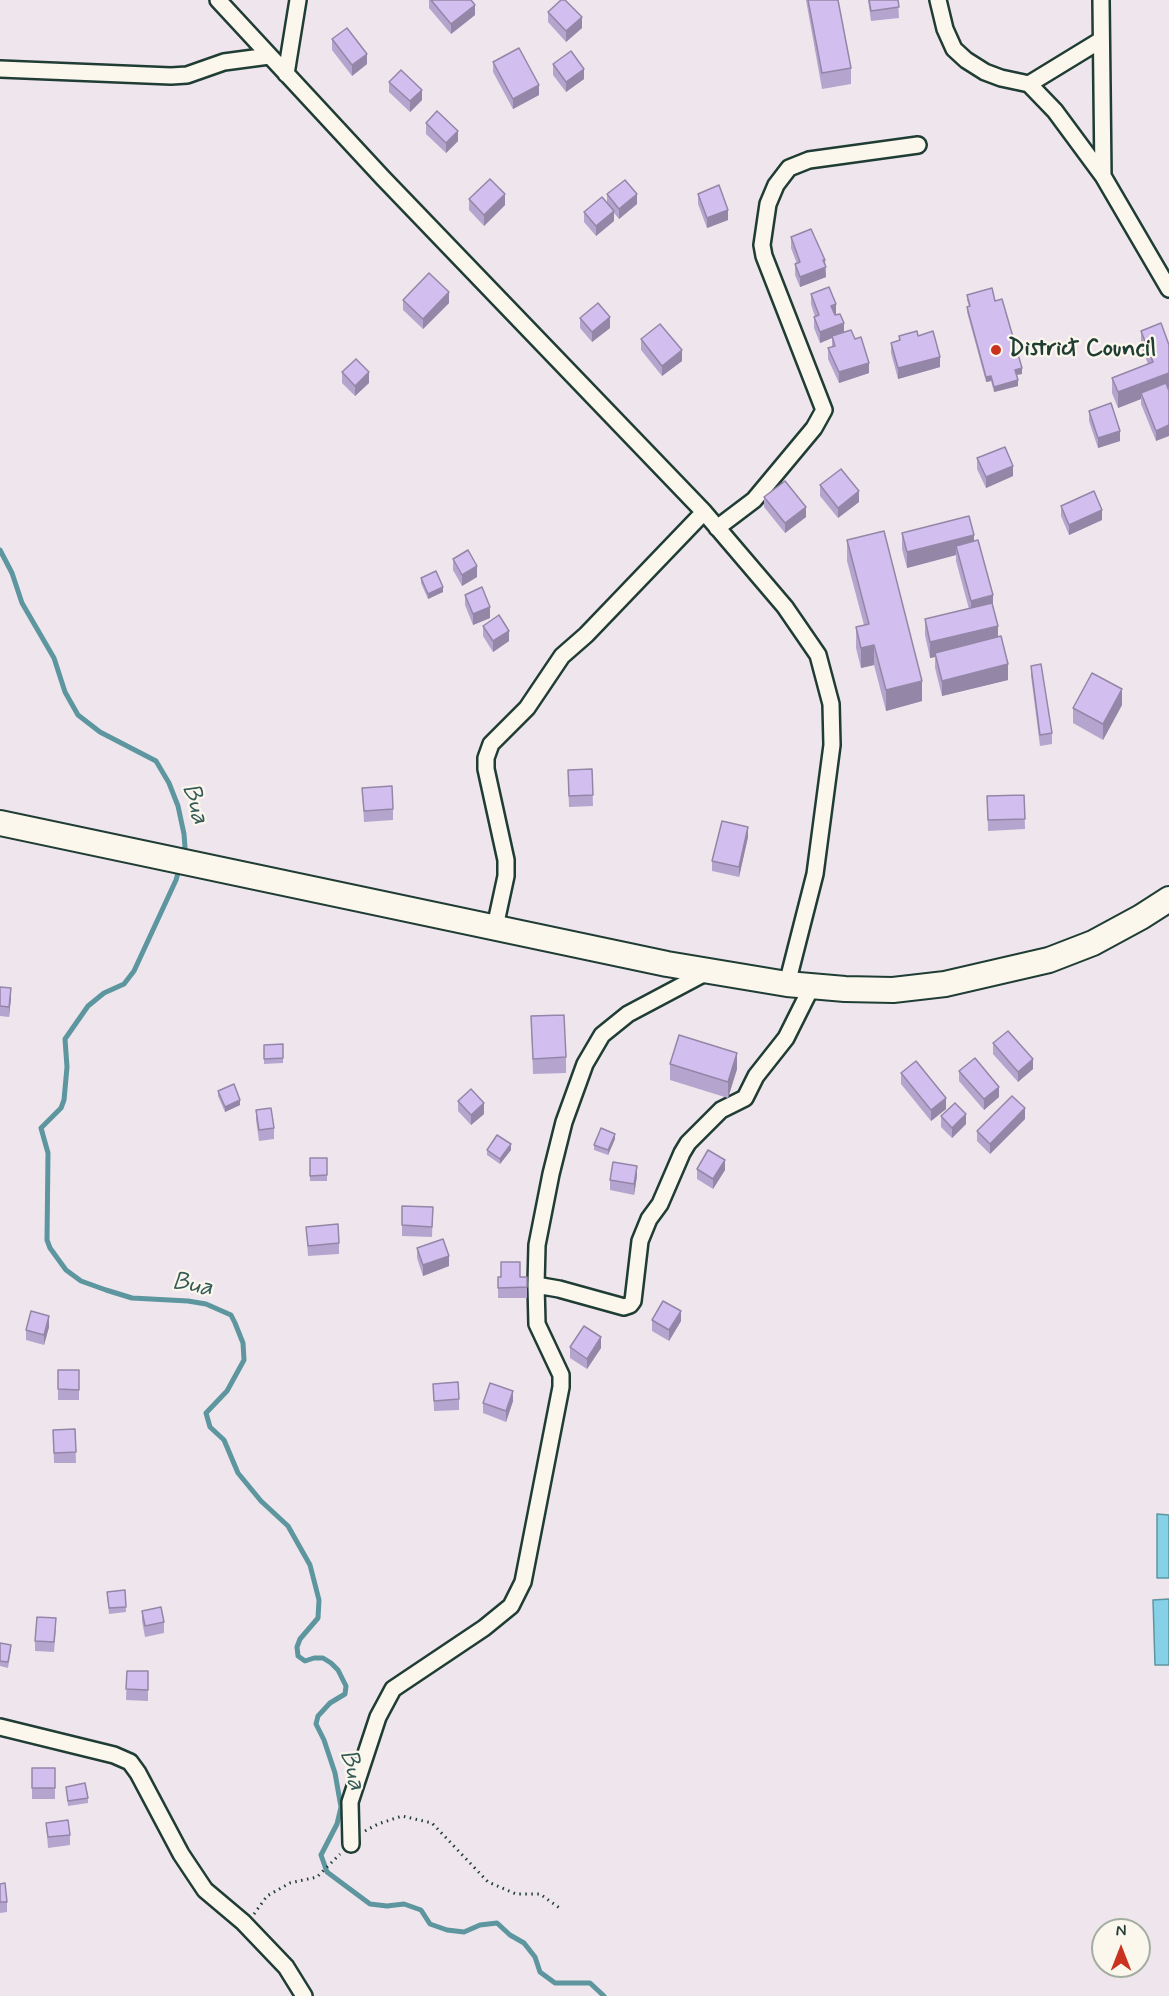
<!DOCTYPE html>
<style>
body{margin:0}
#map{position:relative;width:1169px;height:1996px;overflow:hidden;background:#efe6ed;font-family:Mynerve,sans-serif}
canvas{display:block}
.north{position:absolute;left:1091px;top:1918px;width:60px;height:60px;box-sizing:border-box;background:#fbf7ec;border:2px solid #a3ada2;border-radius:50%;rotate:0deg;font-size:16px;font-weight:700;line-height:24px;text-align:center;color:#1f3d34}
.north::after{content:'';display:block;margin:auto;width:21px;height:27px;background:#c8321e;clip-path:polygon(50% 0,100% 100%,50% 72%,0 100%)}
</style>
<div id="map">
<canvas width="1169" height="1996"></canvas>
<div class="north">N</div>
</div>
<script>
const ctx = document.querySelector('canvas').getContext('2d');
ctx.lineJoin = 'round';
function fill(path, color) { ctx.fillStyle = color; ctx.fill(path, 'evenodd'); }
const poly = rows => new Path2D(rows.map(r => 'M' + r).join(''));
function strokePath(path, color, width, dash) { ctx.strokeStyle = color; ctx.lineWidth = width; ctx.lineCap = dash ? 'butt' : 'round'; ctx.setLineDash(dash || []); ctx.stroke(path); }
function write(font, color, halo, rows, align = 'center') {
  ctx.font = font + ' Mynerve,sans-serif'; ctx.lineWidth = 4.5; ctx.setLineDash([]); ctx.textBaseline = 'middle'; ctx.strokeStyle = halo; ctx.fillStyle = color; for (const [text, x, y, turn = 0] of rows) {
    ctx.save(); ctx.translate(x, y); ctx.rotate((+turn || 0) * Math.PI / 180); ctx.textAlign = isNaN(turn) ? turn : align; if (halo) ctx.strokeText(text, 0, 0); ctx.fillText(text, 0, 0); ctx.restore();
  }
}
const water = poly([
 [1157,1514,1169,1515,1169,1578,1157,1578,1157,1514],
 [1169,1599,1169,1665,1155,1665,1153,1600,1169,1599]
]);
const stream = poly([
 [0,550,12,573,22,603,54,658,65,692,78,715,100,732,156,761,169,783,178,806,184,834,185,847,183,854],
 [180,866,176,880,134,971,124,984,104,993,88,1006,65,1039,67,1067,64,1100,61,1108,41,1128,48,1153,47,1240,50,1248,66,1270,81,1281,106,1290,132,1298,188,1301,206,1304,231,1315,235,1323,243,1343,244,1360,227,1391,206,1413,210,1427,224,1440,238,1473,261,1501,288,1526,310,1565,319,1600,318,1618,300,1639,297,1647,298,1656,305,1661,314,1658,323,1658,331,1663,338,1670,346,1686,345,1694,330,1703,318,1716,316,1724,324,1740,335,1773,341,1807,337,1824,321,1855,327,1872,370,1904,387,1906,404,1904,421,1910,430,1924,447,1930,464,1932,480,1925,497,1923,510,1935,524,1943,535,1957,540,1972,555,1983,590,1983,604,1996]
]);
const path = poly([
 [365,1831,378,1824,402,1816,432,1823,488,1882,516,1894,540,1894,561,1909],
 [254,1914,267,1896,290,1883,317,1877,340,1854]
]);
const minor = poly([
 [218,0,383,178,704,512,785,607,818,655,831,704,832,745,815,874,787,984],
 [938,0,945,29,954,49,966,60,985,72,1001,78,1029,84,1055,111,1103,176,1169,289],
 [1101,0,1103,176],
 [0,69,171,76,187,75,224,62,269,56],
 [286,74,298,0],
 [1029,84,1101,40],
 [717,528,754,500,814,428,824,410,764,256,762,245,768,204,776,185,789,168,809,160,918,145],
 [495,927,506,876,506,860,486,769,486,758,491,744,527,708,562,656,586,635,704,512],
 [536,1285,559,1289,624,1307,630,1305,633,1301,640,1241,649,1219,660,1204,682,1153,688,1143,721,1110,745,1098,756,1076,786,1038,812,986],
 [0,1727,114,1755,130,1762,138,1773,181,1854,205,1890,243,1922,286,1967,304,1996],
 [351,1844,350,1802,378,1717,393,1689,484,1628,511,1606,523,1582,561,1387,561,1375,537,1324,536,1285,537,1245,551,1174,564,1122,585,1064,602,1035,628,1014,709,971]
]);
const trunk = poly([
 [0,823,667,964,787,984,845,989,893,990,945,984,1049,960,1093,943,1141,917,1169,899]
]);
const wall = poly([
 [429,0,471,0,475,15,451,34,429,8],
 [806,0,838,0,851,68,851,84,822,89],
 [868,0,898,0,899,18,871,21],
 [548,12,582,28,566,42,548,22],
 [332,39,367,64,352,76,332,50],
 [493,62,539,95,513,109,493,72],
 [553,64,584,79,566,92,553,75],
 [389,82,422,100,410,112,389,92],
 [426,123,458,141,446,153,426,134],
 [607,194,637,204,619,219,614,213,614,221,596,236,584,222,584,212,607,203],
 [698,194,728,220,707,228,698,204],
 [469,199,505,205,484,226,469,210],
 [791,237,825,264,826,277,800,287,795,275,795,264,797,264,791,248],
 [811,294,836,314,835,315,844,332,855,339,869,373,839,383,828,359,828,348,832,347,832,338,820,343,814,328,814,317,815,317,811,304],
 [967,295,995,301,1022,374,1016,375,1018,386,994,392,991,381,986,382,967,312,967,307,969,306,967,300],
 [403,300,449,303,423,329,403,310],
 [580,318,610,328,592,342,580,328],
 [1141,331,1168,389,1156,441,1141,404,1141,399,1118,408,1112,393,1112,378,1148,364,1141,346],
 [899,336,918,336,940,367,898,379,891,353,891,343,899,341],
 [641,339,682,361,662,376,641,350],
 [342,372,369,383,355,396,342,383],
 [1089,411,1120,441,1098,448,1089,421],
 [977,458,1013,476,986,488,977,469],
 [820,485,859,502,838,518,820,496],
 [764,497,806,517,785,533,764,507],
 [1061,506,1102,520,1069,535,1061,516],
 [902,533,974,541,993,606,998,637,1008,680,942,696,935,668,935,657,930,658,925,635,925,619,969,609,956,561,956,555,907,568,902,549],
 [847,540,922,701,886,711,874,665,861,668,856,648,856,627,864,625,847,561],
 [453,559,477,577,462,586,453,570],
 [421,578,443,592,428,599,421,583],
 [465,595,490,618,473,625,465,605],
 [483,626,509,641,493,652,483,636],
 [1031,666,1052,733,1052,744,1040,746,1031,676],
 [1122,705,1103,740,1073,723,1073,708],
 [592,769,593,806,569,807,568,780],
 [362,788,393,809,393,820,364,822],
 [1024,795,1025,829,988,831,987,796],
 [748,837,739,877,712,871,712,861],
 [0,987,11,998,9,1017,0,1016],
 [531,1016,566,1057,566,1073,533,1074],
 [993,1043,1033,1069,1018,1082,993,1054],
 [283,1044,283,1063,264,1064,264,1045],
 [670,1064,737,1069,728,1098,670,1080],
 [959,1071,999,1097,984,1110,959,1081],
 [901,1073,946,1109,931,1121,901,1084],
 [218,1091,240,1105,225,1112,218,1096],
 [458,1101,484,1114,471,1125,458,1111],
 [256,1110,274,1128,274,1139,259,1141,256,1120],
 [941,1116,966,1124,952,1138,941,1127],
 [1025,1119,990,1154,977,1141,977,1131],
 [615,1139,608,1155,594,1150,594,1145],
 [487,1150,511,1150,500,1164,487,1155],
 [310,1158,327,1158,327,1181,310,1181],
 [697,1169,725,1170,713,1189,697,1179],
 [637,1176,634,1195,610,1190,610,1180],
 [402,1206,433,1207,432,1237,402,1236],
 [306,1227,339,1243,339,1254,308,1256],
 [417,1248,449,1266,423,1276,417,1258],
 [498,1277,527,1277,527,1298,498,1298],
 [652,1320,681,1321,669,1341,652,1331],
 [49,1327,44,1345,26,1340,26,1330],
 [570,1347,601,1348,587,1369,570,1358],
 [58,1370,79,1370,79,1400,58,1400],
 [433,1384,459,1399,459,1410,434,1411],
 [513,1401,506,1422,483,1413,483,1403],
 [75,1429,76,1463,54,1463,53,1430],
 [125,1590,126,1612,109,1614,107,1592],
 [142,1611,164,1622,164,1633,145,1637,142,1621],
 [56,1628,54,1652,35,1651,35,1641],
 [0,1643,11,1650,8,1668,0,1666],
 [127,1671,148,1671,148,1701,126,1700],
 [32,1768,55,1768,55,1799,32,1799],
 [66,1787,88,1798,88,1803,68,1806],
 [46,1823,70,1835,70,1845,48,1848],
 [0,1884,7,1902,7,1912,0,1913]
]);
const shadedWall = poly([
 [475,5,475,15,451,34,451,24],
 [582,17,582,28,566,42,566,31],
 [367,54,367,64,352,76,352,65],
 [584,69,584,79,566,92,566,82],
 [539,85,539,95,513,109,513,99],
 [422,90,422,100,410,112,410,101],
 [458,131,458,141,446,153,446,143],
 [505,194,505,205,484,226,484,215],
 [637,194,637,204,619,219,619,209],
 [728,210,728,220,707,228,707,218],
 [614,211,614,221,596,236,596,226],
 [823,260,825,260,826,277,800,287,800,277],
 [449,292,449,303,423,329,423,319],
 [836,304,836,314,831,316,831,306],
 [610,317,610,328,592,342,592,332],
 [844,323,844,334,832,336,832,338,820,343,820,332],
 [682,350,682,361,662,376,662,366],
 [940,357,940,367,898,379,898,368],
 [869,363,869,373,839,383,839,372],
 [1022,368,1022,374,1015,375,1015,370],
 [369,372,369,383,355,396,355,386],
 [1169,373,1169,388,1143,398,1141,393,1141,399,1118,408,1118,392],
 [991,376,991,381,986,382,986,377],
 [1018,380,1018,386,994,392,994,387],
 [1169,425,1169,436,1156,441,1156,431],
 [1120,431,1120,441,1098,448,1098,438],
 [1013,466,1013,476,986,488,986,477],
 [859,491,859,502,838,518,838,508],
 [806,507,806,517,785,533,785,523],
 [1102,510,1102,520,1069,535,1069,525],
 [974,535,974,551,956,546,956,555,907,568,907,552],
 [477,566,477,577,462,586,462,575],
 [443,587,443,592,428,599,428,594],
 [993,595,993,611,971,617,971,601],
 [490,607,490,618,473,625,473,614],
 [998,626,998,642,935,653,935,657,930,658,930,642],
 [509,631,509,641,493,652,493,641],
 [874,645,874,665,861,668,861,648],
 [1008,664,1008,680,942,696,942,681],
 [922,681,922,701,886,711,886,690],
 [1122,689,1122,705,1103,740,1103,724],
 [748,827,748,837,739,877,739,867],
 [11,988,11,998,9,1017,9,1007],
 [737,1053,737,1069,728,1098,728,1082],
 [1033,1059,1033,1069,1018,1082,1018,1072],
 [999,1087,999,1097,984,1110,984,1099],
 [946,1098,946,1109,931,1121,931,1110],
 [240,1100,240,1105,225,1112,225,1107],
 [484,1103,484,1114,471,1125,471,1115],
 [1025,1108,1025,1119,990,1154,990,1144],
 [966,1114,966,1124,952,1138,952,1128],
 [615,1134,615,1139,608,1155,608,1150],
 [511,1144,511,1150,500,1164,500,1159],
 [725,1160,725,1170,713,1189,713,1179],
 [637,1166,637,1176,634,1195,634,1184],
 [449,1256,449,1266,423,1276,423,1265],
 [681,1311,681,1321,669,1341,669,1330],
 [49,1316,49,1327,44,1345,44,1335],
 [601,1337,601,1348,587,1369,587,1359],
 [513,1391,513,1401,506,1422,506,1411]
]);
const building = poly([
 [431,0,471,0,475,5,451,24,431,0],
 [561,0,565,0,582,17,566,31,548,12,561,0],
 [808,0,838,0,851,68,822,73,808,0],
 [869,0,898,0,899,7,871,11,869,0],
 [347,28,367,54,352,65,332,39,347,28],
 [519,48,539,85,513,99,493,62,519,48],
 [571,51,584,69,566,82,553,64,571,51],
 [401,70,422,90,410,101,389,82,401,70],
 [437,111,458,131,446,143,426,123,437,111],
 [490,179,505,194,484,215,469,199,490,179],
 [625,180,637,194,619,209,607,194,625,180],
 [719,185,728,210,707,218,698,194,719,185],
 [602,197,614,211,596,226,584,212,602,197],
 [811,229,825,260,823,260,826,267,800,277,795,264,800,262,791,237,811,229],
 [429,273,449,292,423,319,403,300,429,273],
 [829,287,836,304,831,306,835,315,840,314,844,323,820,332,814,317,819,315,811,294,829,287],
 [992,288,995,301,1002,299,1022,368,1015,370,1018,380,994,387,991,376,986,377,967,307,970,306,967,295,992,288],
 [598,303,610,317,592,332,580,318,598,303],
 [1161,323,1169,345,1169,373,1118,392,1112,378,1153,362,1141,331,1161,323],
 [660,324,682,350,662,366,641,339,660,324],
 [851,330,855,339,861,337,869,363,839,372,828,348,835,346,832,336,851,330],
 [917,331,918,336,933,331,940,357,898,368,891,343,900,340,899,336,917,331],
 [356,359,369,372,355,386,342,372,356,359],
 [1166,383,1169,391,1169,425,1156,431,1141,393,1166,383],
 [1111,403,1120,431,1098,438,1089,411,1111,403],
 [1005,447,1013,466,986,477,977,458,1005,447],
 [841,469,859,491,838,508,820,485,841,469],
 [785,481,806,507,785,523,764,497,785,481],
 [1094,491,1102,510,1069,525,1061,506,1094,491],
 [969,516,974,535,907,552,902,533,969,516],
 [884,531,922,681,886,690,874,645,861,648,856,627,869,624,847,540,884,531],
 [978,540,993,595,971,601,956,546,978,540],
 [468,550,477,566,462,575,453,559,468,550],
 [436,571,443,587,428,594,421,578,436,571],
 [482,587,490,607,473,614,465,595,482,587],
 [992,603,998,626,930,642,925,619,992,603],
 [499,615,509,631,493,641,483,626,499,615],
 [1001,636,1008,664,942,681,935,653,1001,636],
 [1041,664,1052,733,1040,735,1031,666,1041,664],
 [1092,673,1122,689,1103,724,1073,708,1092,673],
 [592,769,593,795,569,796,568,770,592,769],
 [392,786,393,809,364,811,362,788,392,786],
 [1024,795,1025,819,988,820,987,796,1024,795],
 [722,821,748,827,739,867,712,861,722,821],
 [0,987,11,988,9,1007,0,1006,0,987],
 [564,1015,566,1057,533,1059,531,1016,564,1015],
 [1008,1031,1033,1059,1018,1072,993,1043,1008,1031],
 [679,1035,737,1053,728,1082,670,1064,679,1035],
 [283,1044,283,1058,264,1059,264,1045,283,1044],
 [975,1058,999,1087,984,1099,959,1071,975,1058],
 [916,1061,946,1098,931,1110,901,1073,916,1061],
 [234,1084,240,1100,225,1107,218,1091,234,1084],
 [471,1089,484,1103,471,1115,458,1101,471,1089],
 [1012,1096,1025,1108,990,1144,977,1131,1012,1096],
 [955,1103,966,1114,952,1128,941,1116,955,1103],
 [271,1108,274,1128,259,1130,256,1110,271,1108],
 [601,1128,615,1134,608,1150,594,1145,601,1128],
 [497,1135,511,1144,500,1159,487,1150,497,1135],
 [708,1150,725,1160,713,1179,697,1169,708,1150],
 [310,1158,327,1158,327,1175,310,1176,310,1158],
 [613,1162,637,1166,634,1184,610,1180,613,1162],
 [402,1206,433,1207,432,1227,402,1225,402,1206],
 [338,1224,339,1243,308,1246,306,1227,338,1224],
 [443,1239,449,1256,423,1265,417,1248,443,1239],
 [501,1262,520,1262,520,1277,527,1277,527,1287,498,1288,498,1277,501,1277,501,1262],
 [663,1301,681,1311,669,1330,652,1320,663,1301],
 [31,1311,49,1316,44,1335,26,1330,31,1311],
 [584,1326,601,1337,587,1359,570,1347,584,1326],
 [58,1370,79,1370,79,1390,58,1389,58,1370],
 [458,1382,459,1399,434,1401,433,1384,458,1382],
 [490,1383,513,1391,506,1411,483,1403,490,1383],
 [75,1429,76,1452,54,1453,53,1430,75,1429],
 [125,1590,126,1607,109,1608,107,1592,125,1590],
 [161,1607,164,1622,145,1626,142,1611,161,1607],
 [37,1617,56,1618,54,1642,35,1641,37,1617],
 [0,1643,11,1645,8,1662,0,1661,0,1643],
 [127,1671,148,1671,148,1690,126,1689,127,1671],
 [32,1768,55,1768,55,1788,32,1788,32,1768],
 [85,1783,88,1798,68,1801,66,1787,85,1783],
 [68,1820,70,1835,48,1837,46,1823,68,1820],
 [5,1883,7,1902,0,1902,0,1884,5,1883]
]);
const markers = [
 [996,350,6,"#c8321e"]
];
const poiNames = [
 ["District Council",1008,350]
];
const waterNames = [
 ["Bua",194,804,73],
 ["Bua",192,1286,10],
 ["Bua",351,1770,75]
];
fill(water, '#86d1e7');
strokePath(water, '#5d969f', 1.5);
strokePath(stream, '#5d969f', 5);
strokePath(minor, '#1f3d34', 20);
strokePath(trunk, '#1f3d34', 28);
strokePath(path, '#1f3d34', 3, [1.5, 4.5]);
strokePath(minor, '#fbf7ec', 15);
strokePath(trunk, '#fbf7ec', 24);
fill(wall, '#b5a4ce');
fill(shadedWall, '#9486a7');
fill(building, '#d3bfef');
strokePath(building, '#9486a7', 1.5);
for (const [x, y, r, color] of markers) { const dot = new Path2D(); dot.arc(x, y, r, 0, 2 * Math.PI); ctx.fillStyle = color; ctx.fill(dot); strokePath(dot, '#fbf7ec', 2); }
write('bold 24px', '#1f3d34', '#fbf7ec', poiNames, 'left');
write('italic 26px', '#345b58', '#fbf7ec', waterNames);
</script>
